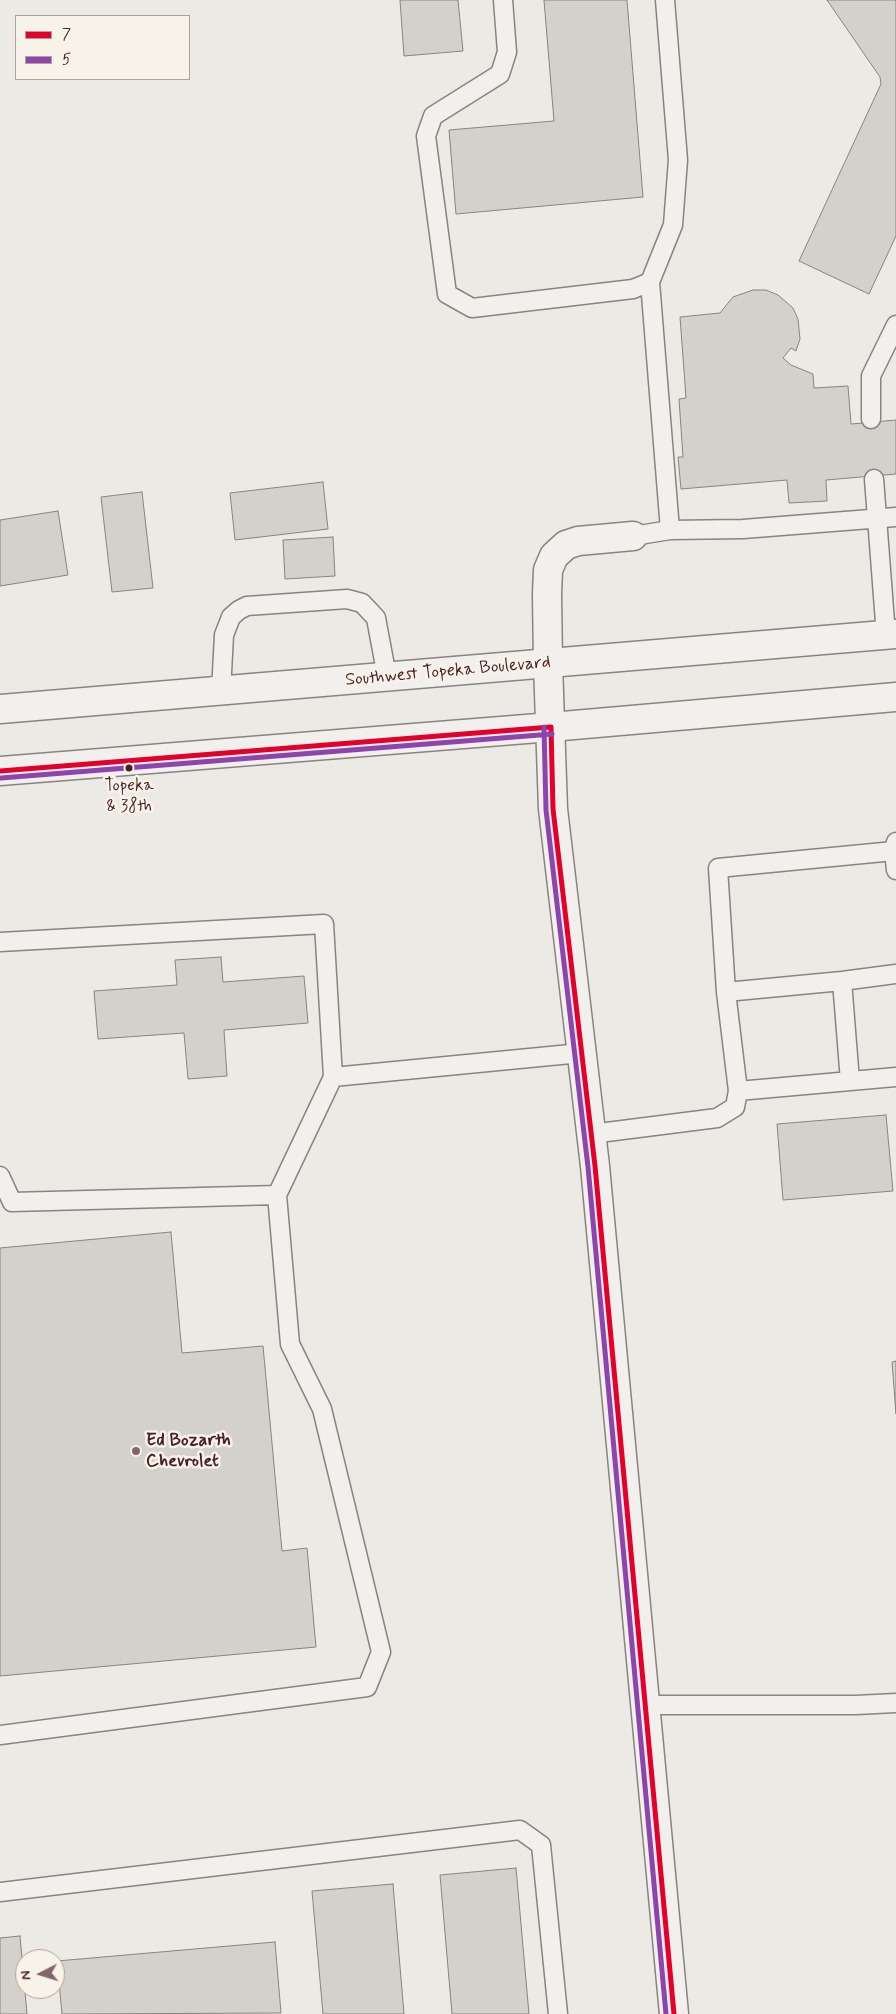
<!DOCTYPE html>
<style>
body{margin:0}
#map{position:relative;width:896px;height:2014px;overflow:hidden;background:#eceae4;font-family:Mynerve,sans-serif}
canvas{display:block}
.legend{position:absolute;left:15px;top:15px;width:175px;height:65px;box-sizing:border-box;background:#f7f3e8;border:1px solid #b29e9c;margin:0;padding:6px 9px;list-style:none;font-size:15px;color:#4a1f2b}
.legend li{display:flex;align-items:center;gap:10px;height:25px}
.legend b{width:25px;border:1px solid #b29e9c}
.north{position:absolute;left:15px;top:1949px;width:50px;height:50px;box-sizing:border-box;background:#f7f3e8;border:1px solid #b29e9c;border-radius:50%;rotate:265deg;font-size:14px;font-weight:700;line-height:20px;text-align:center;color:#4a1f2b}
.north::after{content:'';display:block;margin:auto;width:18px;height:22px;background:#83666c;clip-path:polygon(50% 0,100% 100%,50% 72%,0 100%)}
</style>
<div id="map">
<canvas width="896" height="2014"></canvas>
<ul class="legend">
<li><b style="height:6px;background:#e4002b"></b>7</li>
<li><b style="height:6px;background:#8e44ad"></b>5</li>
</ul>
<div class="north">N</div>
</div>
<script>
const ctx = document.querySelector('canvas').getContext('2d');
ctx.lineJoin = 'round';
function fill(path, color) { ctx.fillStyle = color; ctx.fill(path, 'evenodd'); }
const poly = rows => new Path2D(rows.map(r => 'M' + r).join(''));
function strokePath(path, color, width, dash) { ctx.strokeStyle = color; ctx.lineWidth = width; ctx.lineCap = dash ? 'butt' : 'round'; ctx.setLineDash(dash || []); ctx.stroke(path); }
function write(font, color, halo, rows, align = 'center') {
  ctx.font = font + ' Mynerve,sans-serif'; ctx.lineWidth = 5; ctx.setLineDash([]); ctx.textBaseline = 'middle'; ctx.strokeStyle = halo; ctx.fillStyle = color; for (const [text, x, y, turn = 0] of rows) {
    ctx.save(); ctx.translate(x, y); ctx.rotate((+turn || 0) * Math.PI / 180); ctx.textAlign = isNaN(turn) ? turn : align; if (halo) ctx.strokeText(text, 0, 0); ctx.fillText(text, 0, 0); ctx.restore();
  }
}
const building = poly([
 [400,0,458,0,463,51,404,56,400,0],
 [544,0,627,0,643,197,456,214,449,130,554,121,544,0],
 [827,0,896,0,896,236,869,294,799,261,881,84,880,77,827,0],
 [753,290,766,290,778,295,793,308,798,319,800,339,796,351,791,348,783,358,791,365,813,374,814,388,848,386,851,424,896,420,896,474,826,480,827,501,789,503,787,480,681,489,678,457,683,457,679,399,686,398,680,317,720,313,733,297,753,290],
 [323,482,328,529,235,540,230,493,323,482],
 [142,492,153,588,112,592,101,497,142,492],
 [58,511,68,575,0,586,0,520,58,511],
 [333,537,335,576,285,579,283,540,333,537],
 [221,957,223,982,304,976,308,1023,224,1030,227,1076,188,1079,184,1033,98,1039,94,991,177,985,175,960,221,957],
 [886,1115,893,1191,783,1200,777,1124,886,1115],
 [171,1232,182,1353,263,1346,282,1551,307,1548,316,1647,0,1676,0,1248,171,1232],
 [896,1361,896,1414,892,1362,896,1361],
 [516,1868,529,2014,452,2014,440,1875,516,1868],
 [393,1884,404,2014,323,2014,312,1891,393,1884],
 [20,1936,27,2014,0,2014,0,1938,20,1936],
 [275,1942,281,2013,62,2014,57,1961,275,1942]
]);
const lane = poly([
 [503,0,507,52,500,74,433,116,426,136,447,294,472,308,633,289,650,282,670,530,633,536],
 [650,282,673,225,678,160,665,0],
 [871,419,871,376,896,325],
 [874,479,886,635],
 [670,530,743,529,896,517],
 [221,691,224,635,231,617,239,610,247,606,347,599,362,603,376,618,387,677],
 [896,842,894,851,896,870],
 [0,942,324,924,333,1077],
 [842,981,850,1081],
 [726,992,718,868,894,851],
 [738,1091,896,1077],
 [591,1134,717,1118,735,1107,738,1091,726,992,842,981,896,974],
 [0,1176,12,1202,277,1195,290,1344,322,1409,381,1652,367,1687,0,1735],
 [277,1195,333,1077,581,1053],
 [645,1705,856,1705,896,1703],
 [0,1892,520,1830,541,1845,558,2014]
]);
const street = poly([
 [633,536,578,541,566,545,554,556,548,570,547,594,548,664,553,809,595,1166,674,2014]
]);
const primary = poly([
 [0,709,896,634],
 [0,771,551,727,896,697]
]);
const bus1 = poly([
 [551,727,553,809,595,1166,674,2014],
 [0,771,551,727]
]);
const bus2 = poly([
 [544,727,546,810,588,1167,666,2014],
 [1,778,552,734]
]);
const markers = [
 [129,768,4.5,"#4a1f2b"],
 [136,1451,5,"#83666c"]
];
const busNames = [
 ["Topeka",129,786],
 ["& 38th",129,807]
];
const streetNames = [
 ["Southwest Topeka Boulevard",448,672,-5]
];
const poiNames = [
 ["Ed Bozarth",146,1441],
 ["Chevrolet",146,1462]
];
fill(building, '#d4d0cc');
strokePath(building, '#8b8282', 1);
strokePath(lane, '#8b8282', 21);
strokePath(street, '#8b8282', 31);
strokePath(primary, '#8b8282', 31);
strokePath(lane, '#f1f0ec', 18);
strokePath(street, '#f1f0ec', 28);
strokePath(primary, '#f1f0ec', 28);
strokePath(bus1, '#e4002b', 5);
strokePath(bus2, '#8e44ad', 5);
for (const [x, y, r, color] of markers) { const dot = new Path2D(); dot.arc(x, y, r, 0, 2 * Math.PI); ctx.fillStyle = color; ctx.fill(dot); strokePath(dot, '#f7f3e8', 2); }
write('17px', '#4a1f2b', '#f7f3e8', busNames);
write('18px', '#4a1f2b', '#f7f3e8', streetNames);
write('bold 18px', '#4a1f2b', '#f7f3e8', poiNames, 'left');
</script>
